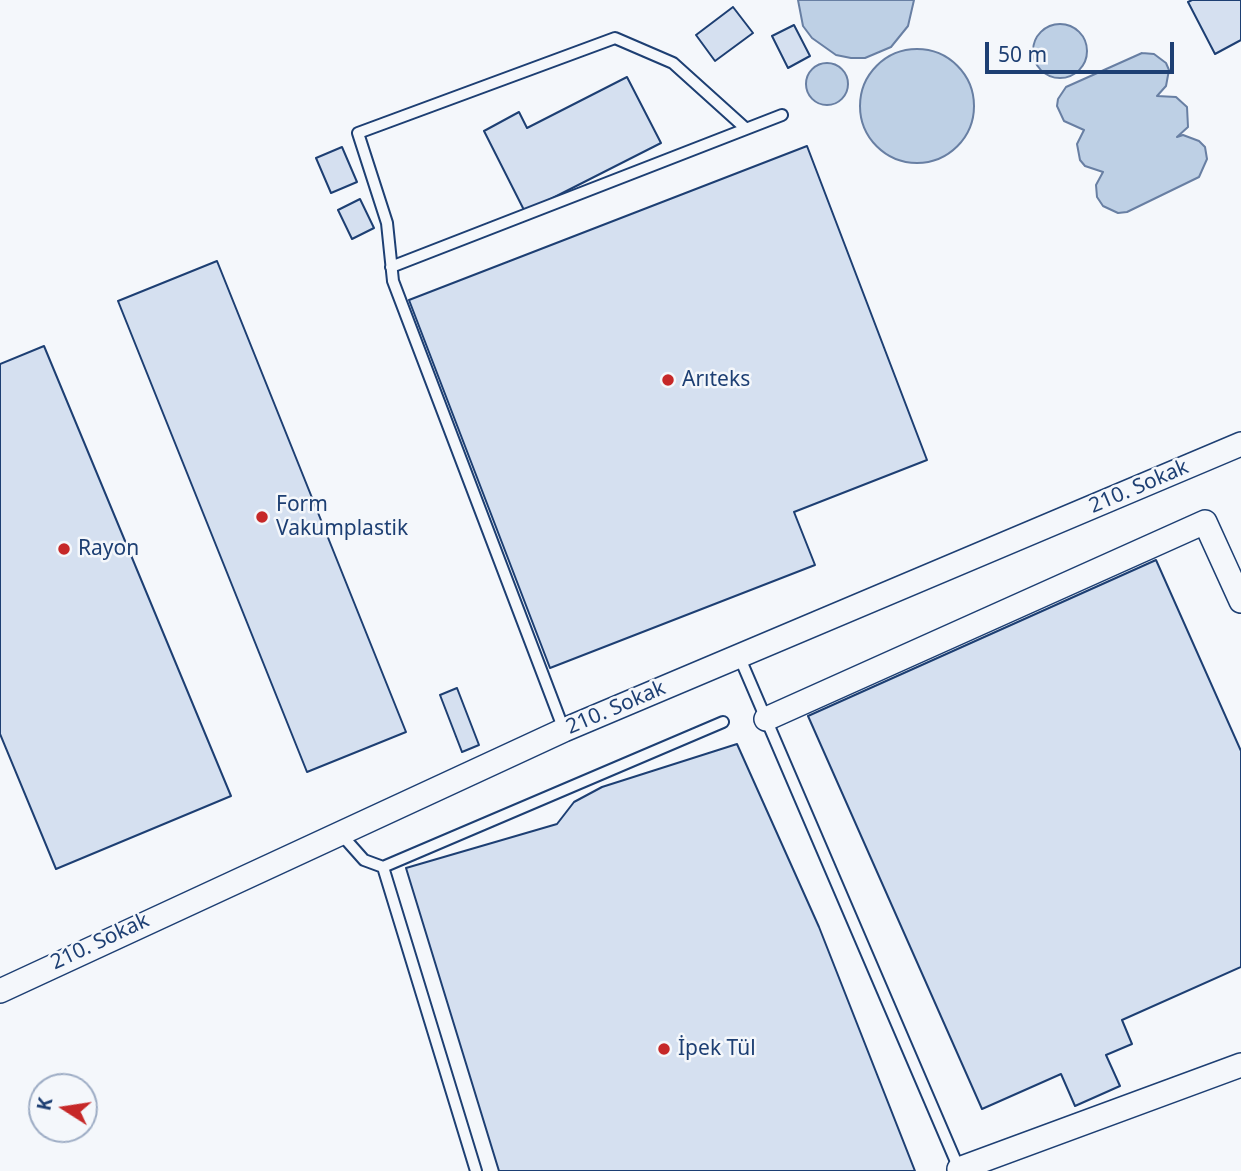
<!DOCTYPE html>
<meta charset="utf-8">
<style>
body{margin:0}
#map{position:relative;width:1241px;height:1171px;overflow:hidden;background:#f4f7fb;font-family:"Noto Sans",sans-serif}
canvas{display:block}
.north{position:absolute;left:28px;top:1073px;width:70px;height:70px;box-sizing:border-box;background:#f4f7fb;border:2px solid #9eadc5;border-radius:50%;rotate:282deg;font-size:19px;font-weight:700;line-height:28px;text-align:center;color:#1d3f73}
.north::after{content:'';display:block;margin:auto;width:24px;height:32px;background:#c62828;clip-path:polygon(50% 0,100% 100%,50% 72%,0 100%)}
.scale{position:absolute;left:985px;top:42px;width:189px;height:32px;box-sizing:border-box;border:4px solid #1d3f73;border-top:0;padding-left:9px;font-size:21px;line-height:24px;white-space:nowrap;color:#1d3f73;-webkit-text-stroke:5px #f4f7fb;paint-order:stroke}
</style>
<div id="map">
<canvas width="1241" height="1171"></canvas>
<div class="north">K</div>
<div class="scale">50 m</div>
</div>
<script>
const ctx = document.querySelector('canvas').getContext('2d');
ctx.lineJoin = 'round';
function fill(path, color) { ctx.fillStyle = color; ctx.fill(path, 'evenodd'); }
const poly = rows => new Path2D(rows.map(r => 'M' + r).join(''));
function strokePath(path, color, width, dash) { ctx.strokeStyle = color; ctx.lineWidth = width; ctx.lineCap = dash ? 'butt' : 'round'; ctx.setLineDash(dash || []); ctx.stroke(path); }
function write(font, color, halo, rows, align = 'center') {
  ctx.font = font + ' "Noto Sans",sans-serif'; ctx.lineWidth = 5; ctx.setLineDash([]); ctx.textBaseline = 'middle'; ctx.strokeStyle = halo; ctx.fillStyle = color; for (const [text, x, y, turn = 0] of rows) {
    ctx.save(); ctx.translate(x, y); ctx.rotate((+turn || 0) * Math.PI / 180); ctx.textAlign = isNaN(turn) ? turn : align; if (halo) ctx.strokeText(text, 0, 0); ctx.fillText(text, 0, 0); ctx.restore();
  }
}
const water = poly([
 [798,0,914,0,908,26,891,47,865,58,851,58,836,55,812,38,803,26,798,0],
 '1033 51a27 27 0 1 1 54 0a27 27 0 1 1-54 0Z',
 '860 106a57 57 0 1 1 114 0a57 57 0 1 1-114 0Z',
 [1142,53,1154,54,1166,63,1169,70,1166,86,1157,96,1176,97,1187,107,1188,127,1177,137,1183,135,1199,141,1205,147,1207,159,1199,177,1127,212,1118,213,1103,206,1097,197,1096,185,1103,172,1085,166,1080,160,1077,144,1084,130,1064,121,1057,106,1058,99,1066,87,1142,53],
 '806 84a21 21 0 1 1 42 0a21 21 0 1 1-42 0Z'
]);
const building = poly([
 [1192,0,1241,0,1241,40,1215,54,1188,2,1192,0],
 [733,7,753,33,715,61,696,35,733,7],
 [794,25,810,56,788,68,772,36,794,25],
 [627,77,661,143,525,212,484,131,519,112,527,128,627,77],
 [807,146,927,460,794,512,815,565,550,668,409,300,807,146],
 [342,147,357,182,331,193,316,158,342,147],
 [360,199,374,228,352,239,338,210,360,199],
 [217,261,406,732,307,772,118,301,217,261],
 [44,346,231,796,56,869,0,734,0,364,44,346],
 [1156,560,1241,751,1241,967,1122,1020,1132,1044,1106,1055,1120,1086,1075,1106,1061,1074,982,1109,808,716,1156,560],
 [457,688,479,745,462,752,440,695,457,688],
 [737,744,819,927,915,1171,499,1171,406,868,557,824,574,802,602,787,737,744]
]);
const service = poly([
 [391,267,782,115],
 [739,656,960,1171],
 [564,730,393,281,387,223,358,133,615,38,673,63,744,127],
 [340,833,364,860,383,867],
 [476,1171,383,867,723,722]
]);
const minor = poly([
 [766,719,1205,522,1241,601],
 [0,991,564,730,1241,444],
 [959,1169,1241,1065]
]);
const markers = [
 [668,380,7,"#c62828"],
 [262,517,7,"#c62828"],
 [64,549,7,"#c62828"],
 [664,1049,7,"#c62828"]
];
const poiNames = [
 ["Arıteks",682,380],
 ["Form",276,505],
 ["Vakumplastik",276,529],
 ["Rayon",78,549],
 ["İpek Tül",678,1049]
];
const streetNames = [
 ["210. Sokak",1139,487,-23],
 ["210. Sokak",616,708,-23],
 ["210. Sokak",100,942,-25]
];
fill(water, '#bed0e5');
strokePath(water, '#687fa3', 2);
fill(building, '#d5e0f0');
strokePath(building, '#1d3f73', 2);
strokePath(service, '#1d3f73', 14);
strokePath(minor, '#1d3f73', 26);
strokePath(service, '#f4f7fb', 10);
strokePath(minor, '#f4f7fb', 23);
for (const [x, y, r, color] of markers) { const dot = new Path2D(); dot.arc(x, y, r, 0, 2 * Math.PI); ctx.fillStyle = color; ctx.fill(dot); strokePath(dot, '#f4f7fb', 2.5); }
write('21px', '#1d3f73', '#f4f7fb', poiNames, 'left');
write('21px', '#1d3f73', '#f4f7fb', streetNames);
</script>
